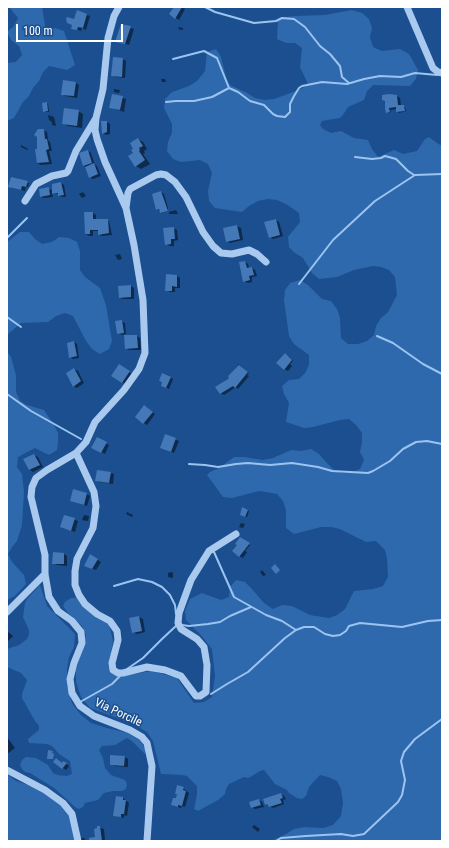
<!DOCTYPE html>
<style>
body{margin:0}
#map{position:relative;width:449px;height:848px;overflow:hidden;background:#1b4f8f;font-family:"Roboto Condensed",sans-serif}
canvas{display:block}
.frame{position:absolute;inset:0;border:8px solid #fff;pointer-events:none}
.scale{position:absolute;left:16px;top:24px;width:107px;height:18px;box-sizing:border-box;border:2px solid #fff;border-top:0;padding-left:5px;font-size:12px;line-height:14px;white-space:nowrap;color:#fff;-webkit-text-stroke:3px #1b4f8f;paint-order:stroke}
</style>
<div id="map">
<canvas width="449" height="848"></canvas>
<div class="frame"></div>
<div class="scale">100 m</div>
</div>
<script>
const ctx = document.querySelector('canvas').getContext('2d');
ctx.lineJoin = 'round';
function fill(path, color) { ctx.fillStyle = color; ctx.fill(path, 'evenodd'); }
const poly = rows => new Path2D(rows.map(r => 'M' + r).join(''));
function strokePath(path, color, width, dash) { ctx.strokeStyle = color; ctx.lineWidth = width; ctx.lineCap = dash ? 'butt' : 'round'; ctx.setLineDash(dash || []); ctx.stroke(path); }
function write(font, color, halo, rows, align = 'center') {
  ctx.font = font + ' "Roboto Condensed",sans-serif'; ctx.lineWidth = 3; ctx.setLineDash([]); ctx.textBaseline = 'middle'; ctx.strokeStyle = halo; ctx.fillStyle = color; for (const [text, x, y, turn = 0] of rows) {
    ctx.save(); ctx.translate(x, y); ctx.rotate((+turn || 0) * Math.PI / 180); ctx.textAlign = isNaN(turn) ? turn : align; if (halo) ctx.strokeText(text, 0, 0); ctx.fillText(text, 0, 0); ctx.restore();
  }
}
const green = poly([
 [9,7,42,7,46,31,55,28,64,31,75,65,67,70,49,66,43,72,39,81,33,88,29,96,23,102,14,118,7,121,7,63,16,62,22,55,19,46,11,40,7,32,14,26,18,18],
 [352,10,362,13,369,19,372,28,370,37,373,47,382,51,400,49,409,54,418,70,416,79,410,86,373,85,367,91,364,100,348,107,343,115,340,118,322,121,320,125,323,129,331,133,341,131,354,138,368,140,372,149,378,157,394,150,403,154,417,151,425,139,429,137,437,143,442,146,442,841,271,841,286,834,294,829,304,827,323,828,333,825,341,816,343,803,341,789,337,781,328,777,320,775,309,787,306,796,302,799,297,798,289,793,287,790,275,784,264,770,260,771,252,776,248,778,244,777,229,784,226,789,225,794,218,800,198,811,194,809,197,795,197,786,187,776,182,775,161,774,153,741,147,732,131,723,90,708,81,697,76,682,76,670,86,635,82,626,68,613,63,606,65,602,71,598,76,598,109,624,113,641,109,664,123,676,151,671,177,678,194,703,204,702,212,697,215,676,212,649,200,634,186,620,185,611,190,599,202,593,221,600,229,597,230,587,236,580,245,582,252,589,264,603,273,609,282,605,292,606,310,615,329,618,337,615,345,609,354,591,373,589,383,586,388,577,387,559,385,550,376,541,366,542,340,529,331,527,321,527,294,534,286,528,286,510,283,501,277,494,259,491,232,498,223,497,207,475,210,472,219,468,234,457,244,457,263,460,273,458,291,450,301,451,311,449,319,454,326,462,333,469,342,473,351,473,360,469,364,460,360,452,362,443,362,433,356,425,349,419,340,420,313,427,304,428,286,422,289,403,284,394,282,386,289,380,299,379,306,372,309,364,309,355,294,344,289,336,284,300,285,290,290,283,300,280,308,285,322,299,331,301,337,309,340,318,341,338,348,344,358,344,367,341,374,335,376,326,381,318,388,312,397,295,395,277,389,270,381,267,373,266,354,270,337,277,319,279,312,273,303,258,295,253,289,247,288,237,300,222,299,213,286,204,277,200,268,199,258,201,249,206,242,212,215,208,209,201,208,191,212,173,208,164,200,160,181,162,173,159,167,151,168,142,172,133,172,124,164,108,165,99,172,92,189,86,197,81,205,71,207,52,216,49,221,57,226,77,230,85,247,93,255,98,265,100,274,99,301,89,308,84,300,67,302,48,295,43,286,43,277,39,278,21,286,17,295,16,325,15],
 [20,232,29,232,35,239,42,244,52,242,59,237,69,238,77,242,80,251,80,270,85,277,100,288,106,305,112,341,109,349,100,354,92,349,86,341,73,316,65,313,56,316,48,322,21,323,7,335,7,242],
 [7,351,11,357,16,375,16,392,20,401,27,405,44,410,54,425,58,433,58,442,57,450,49,455,35,448,18,457,17,467,22,474,24,492,22,525,17,541,12,547,8,554,12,562,24,575,26,584,15,596,7,600],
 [40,585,47,606,75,634,74,647,69,657,67,669,67,685,72,703,81,715,91,723,107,728,128,733,141,741,145,749,145,754,132,741,127,738,115,745,102,746,99,750,103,758,105,768,111,775,125,780,127,784,126,789,122,791,113,791,104,793,98,800,85,803,83,807,79,809,75,807,54,788,30,773,25,772,22,769,20,765,22,760,26,757,36,758,48,765,53,773,57,775,67,776,72,774,70,761,59,754,52,746,47,744,29,743,28,739,39,730,39,726,35,721,22,698,22,694,27,680,21,673,7,667,7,649,19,645,27,639,29,634,29,630,23,617,25,603,27,599],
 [7,774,16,781,35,787,53,798,69,813,75,841,7,841]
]);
const shadow = poly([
 [175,7,181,7,185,9,179,20,170,14],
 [77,12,90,16,86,30,82,28,81,31,72,28,74,20],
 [121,25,134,29,129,45,117,41],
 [179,27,183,28,183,30,178,29],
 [114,58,123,59,126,61,125,78,116,77,112,75],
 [161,79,165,79,166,82,162,82],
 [76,83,79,85,77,98,65,96,62,94],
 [114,89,120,90,119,93,114,92],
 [113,95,126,99,124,112,110,107],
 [397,96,400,98,401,106,405,107,406,111,399,113,397,109,390,110,391,112,388,113,386,108],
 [47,103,48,104,49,112,46,112,44,111],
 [78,111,83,114,82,128,68,126,63,123],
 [48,115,54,117,56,126,52,125,52,122,49,120],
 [107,122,110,124,110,134,106,135,103,133],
 [43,130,47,132,48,140,50,142,52,151,49,151,52,164,41,165,37,163,38,150],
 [138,139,143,142,147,149,144,151,145,153,143,154,150,164,141,169,136,166,134,153],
 [21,145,28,149,27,150,21,147],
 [88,151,91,153,95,165,97,166,101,176,93,179,90,177,84,165],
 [11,178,29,183,28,187,26,187,25,191,12,188],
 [61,183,64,185,66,197,63,197,59,196,59,194,54,194,52,193,53,197,44,198,41,197,48,188,51,190,55,190],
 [83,192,86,196,82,198,79,194],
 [161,192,164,194,168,208,168,211,162,213,157,209],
 [176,210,178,214,169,214,169,212],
 [93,213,96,215,96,220,109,221,112,235,102,236,99,234,99,231,93,231,93,236,89,236,86,234],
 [276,220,279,222,283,236,273,239,270,237],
 [237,226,241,228,243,240,230,243,227,241,225,229],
 [173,228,177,230,178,240,174,241,174,246,170,246,166,244],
 [120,254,122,259,118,260,115,255],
 [245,262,248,264,249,268,252,268,255,270,257,276,252,277,252,282,248,283,244,281],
 [167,275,177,276,180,278,180,288,175,288,175,292,170,292,166,290],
 [131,286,134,288,134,299,123,299,120,298],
 [121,321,125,323,126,334,122,335,118,333],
 [137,336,140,338,141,350,129,350,126,348],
 [74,342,77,344,79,358,73,359,70,357],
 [288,356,293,361,290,364,292,366,288,371,284,369],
 [237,363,249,373,247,375,249,376,238,389,236,387,224,395,220,393,242,369],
 [119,366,132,374,125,384,113,376],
 [74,369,78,371,84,383,77,388,73,386],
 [170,377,173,379,169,389,165,387],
 [145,406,155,414,147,425,144,423],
 [165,435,179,441,174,453,164,449],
 [97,439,109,445,105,454,93,448],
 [34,455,38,457,43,467,33,472,30,470],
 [111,473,114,474,113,484,99,482,96,480],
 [87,494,90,496,87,506,71,501],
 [243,509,249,511,247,517,242,516],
 [127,512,133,515,132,517,126,514],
 [84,515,89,516,88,521,82,520],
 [65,516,78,521,75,532,61,527],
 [241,523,245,524,243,528,239,527],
 [240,538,250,545,245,551,247,552,243,558,239,556],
 [54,553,64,554,67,556,67,566,57,565,53,563],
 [91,556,101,562,96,570,85,566],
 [262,570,266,575,263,576,260,572],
 [172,572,173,573,173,578,168,577,168,573],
 [139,617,143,619,145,632,137,634,133,632,131,619],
 [7,631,13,636,7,642],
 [7,737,15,748,7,754],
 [125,757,128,759,128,767,114,766,111,764],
 [64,762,69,766,66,770,63,768,62,764],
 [183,788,189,793,185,807,182,806,181,808,172,805],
 [281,794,284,796,286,799,283,800,284,804,273,808,266,804],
 [123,798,129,803,127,816,124,815,124,818,114,815],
 [259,800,262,802,264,807,255,809,252,807],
 [254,825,260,829,258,832,252,827],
 [98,827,104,829,105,841,90,841,96,838],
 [79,838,84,838,86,841,80,841]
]);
const stream = poly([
 [205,7,215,12,254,23,276,21,282,18,294,19,305,27,320,46,330,54,340,66,342,77,349,83],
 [173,59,204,51,217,58,229,88,238,92,250,101,264,105,273,114,277,116,285,117,290,112,290,104,294,96,299,88,302,86,322,82,347,84,364,79,380,76,401,77,415,73,437,75],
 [166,102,176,101,194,101,212,97,229,88],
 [355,157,372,159,381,158,385,156,396,159,408,171,414,175],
 [7,238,27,218],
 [299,284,333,240,375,201,415,175,442,174],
 [7,317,21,327],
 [377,336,393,343,423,364,442,374],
 [7,394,31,411,81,439],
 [189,464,205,465,218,467,236,464,248,463,270,465,292,463,318,467,332,471,368,473,373,471,390,461,403,449,416,442,427,441,442,444],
 [212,551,214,552,234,597,266,615,282,621,296,630],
 [114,586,138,579,152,582,162,587,170,595,175,605,176,614],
 [182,625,189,626,208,624,220,622,230,616,251,607],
 [127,669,143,658,162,639,177,625],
 [211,694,227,684,248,672,285,638,296,630,304,627,314,627,325,634,333,636,340,635,346,631,349,626,360,623,402,627,428,621,442,620],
 [80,702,112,684,121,675],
 [276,841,281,838,306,836,341,834,353,836,364,834,398,802,402,795,405,780,401,761,404,752,415,739,442,719]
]);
const building = poly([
 [174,7,182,7,175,19,169,14],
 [77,10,87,14,83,28,78,27,77,30,71,29,72,25,67,23,66,19,67,17,74,19],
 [121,24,131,26,125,44,115,42],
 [113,57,123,58,122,77,111,76],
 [63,80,76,82,74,96,61,95],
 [112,94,123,96,120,110,109,108],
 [389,94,397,95,398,105,404,105,405,111,396,112,396,107,389,108,390,112,386,113,385,109,385,101,382,100,382,95],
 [47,102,48,111,43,112,42,103],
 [64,108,79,110,77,126,62,124],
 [101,121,107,121,107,132,102,134],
 [38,129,44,129,45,139,47,139,49,149,46,150,49,162,37,163,35,149,37,149,37,137,34,135],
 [138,138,143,146,139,148,140,150,139,151,145,160,135,167,128,156,133,153,131,150,133,149,130,143],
 [88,150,92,163,83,166,79,153],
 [94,163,98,174,89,178,85,167],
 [11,177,28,181,26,187,22,186,21,190,8,187],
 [61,182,64,195,58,196,58,193,52,194,52,184],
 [49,187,50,195,40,197,39,189],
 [161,191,168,211,160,213,159,209,156,210,152,194],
 [84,212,93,212,93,219,108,219,109,233,98,235,98,230,90,230,90,234,85,234],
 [276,219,280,235,269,238,264,222],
 [237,225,240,239,226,242,223,228],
 [174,227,175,239,171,239,171,244,165,245,163,228],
 [245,261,247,268,252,267,254,275,249,276,250,280,243,282,239,262],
 [166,274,177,275,177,287,172,286,172,291,165,291],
 [131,285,131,297,119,298,118,286],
 [122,320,124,333,117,334,115,321],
 [124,335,137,335,138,348,125,349],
 [74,341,77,356,69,358,67,343],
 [285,353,292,360,284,370,276,363],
 [119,364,130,371,122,383,111,376],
 [239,365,248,372,235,388,233,386,220,394,215,387,228,379,229,378,228,376],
 [74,368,81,381,73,387,66,373],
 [162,373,171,377,166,388,161,386,162,382,159,381],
 [144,405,153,412,143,424,135,417],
 [165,434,176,438,171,452,160,448],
 [97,437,107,442,101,453,91,448],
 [34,454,40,465,29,470,23,459],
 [97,470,111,472,109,483,95,481],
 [73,489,87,493,84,505,70,501],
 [242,507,248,510,245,517,240,515],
 [64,515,75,518,71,531,60,527],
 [240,537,250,543,239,557,232,551,237,545,235,544],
 [53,552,64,553,64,564,52,564],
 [90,554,98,559,92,569,84,566],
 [275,564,280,570,276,574,271,568],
 [139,616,142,631,132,633,129,618],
 [48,750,53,751,52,753,54,754,53,759,47,759],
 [110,755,125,756,124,766,110,765],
 [56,758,62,763,63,761,67,763,62,769,53,762],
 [177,785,184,787,183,790,186,791,182,806,178,805,178,807,171,805,173,798,176,798,177,794,175,794],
 [281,793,283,798,280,799,282,803,269,807,267,804,265,805,263,799],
 [116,796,123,797,123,800,126,800,124,814,121,814,121,817,113,816],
 [259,799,261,805,251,808,249,802],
 [97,826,100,826,102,841,89,841,89,838,95,837,94,829,97,828]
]);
const minor = poly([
 [119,7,114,16,108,38,103,89,96,118,95,130,97,139,105,162,126,208,134,245,143,300,145,353,139,369,124,390,95,422,86,442,76,453,47,470,36,478,32,487,31,497,45,555,45,574,49,597,58,611,72,621,81,632,82,643,74,663,70,679,72,693,80,706,94,716,130,730,142,737,147,743,152,766,147,841],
 [407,7,433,68,438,72,442,73],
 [25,201,36,184,52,176,66,173,68,171,76,151,96,118],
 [126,208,128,193,130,189,156,175,161,174,166,175,175,182,186,197,203,232,213,246,221,253,232,254,249,250,257,254,266,262],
 [76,453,94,492,96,506,93,528,77,559,75,571,75,585,79,595,85,604,97,614,110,621,117,631,118,640,112,663,113,670,118,673,123,673,147,667,165,670,181,676,196,696,200,696,206,692,207,665,204,647,197,639,181,629,178,623,179,613,191,580,209,551,236,534],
 [7,612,45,574],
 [7,770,45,790,63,803,72,814,78,841]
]);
const streetNames = [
 ["Via Porcile",118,713,25]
];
fill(green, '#2e69ad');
fill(shadow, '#0007');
strokePath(stream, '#9cc4f0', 2);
fill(building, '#4478b7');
strokePath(minor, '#a9c9ee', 7);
write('12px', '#fff', '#1b4f8f', streetNames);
</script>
